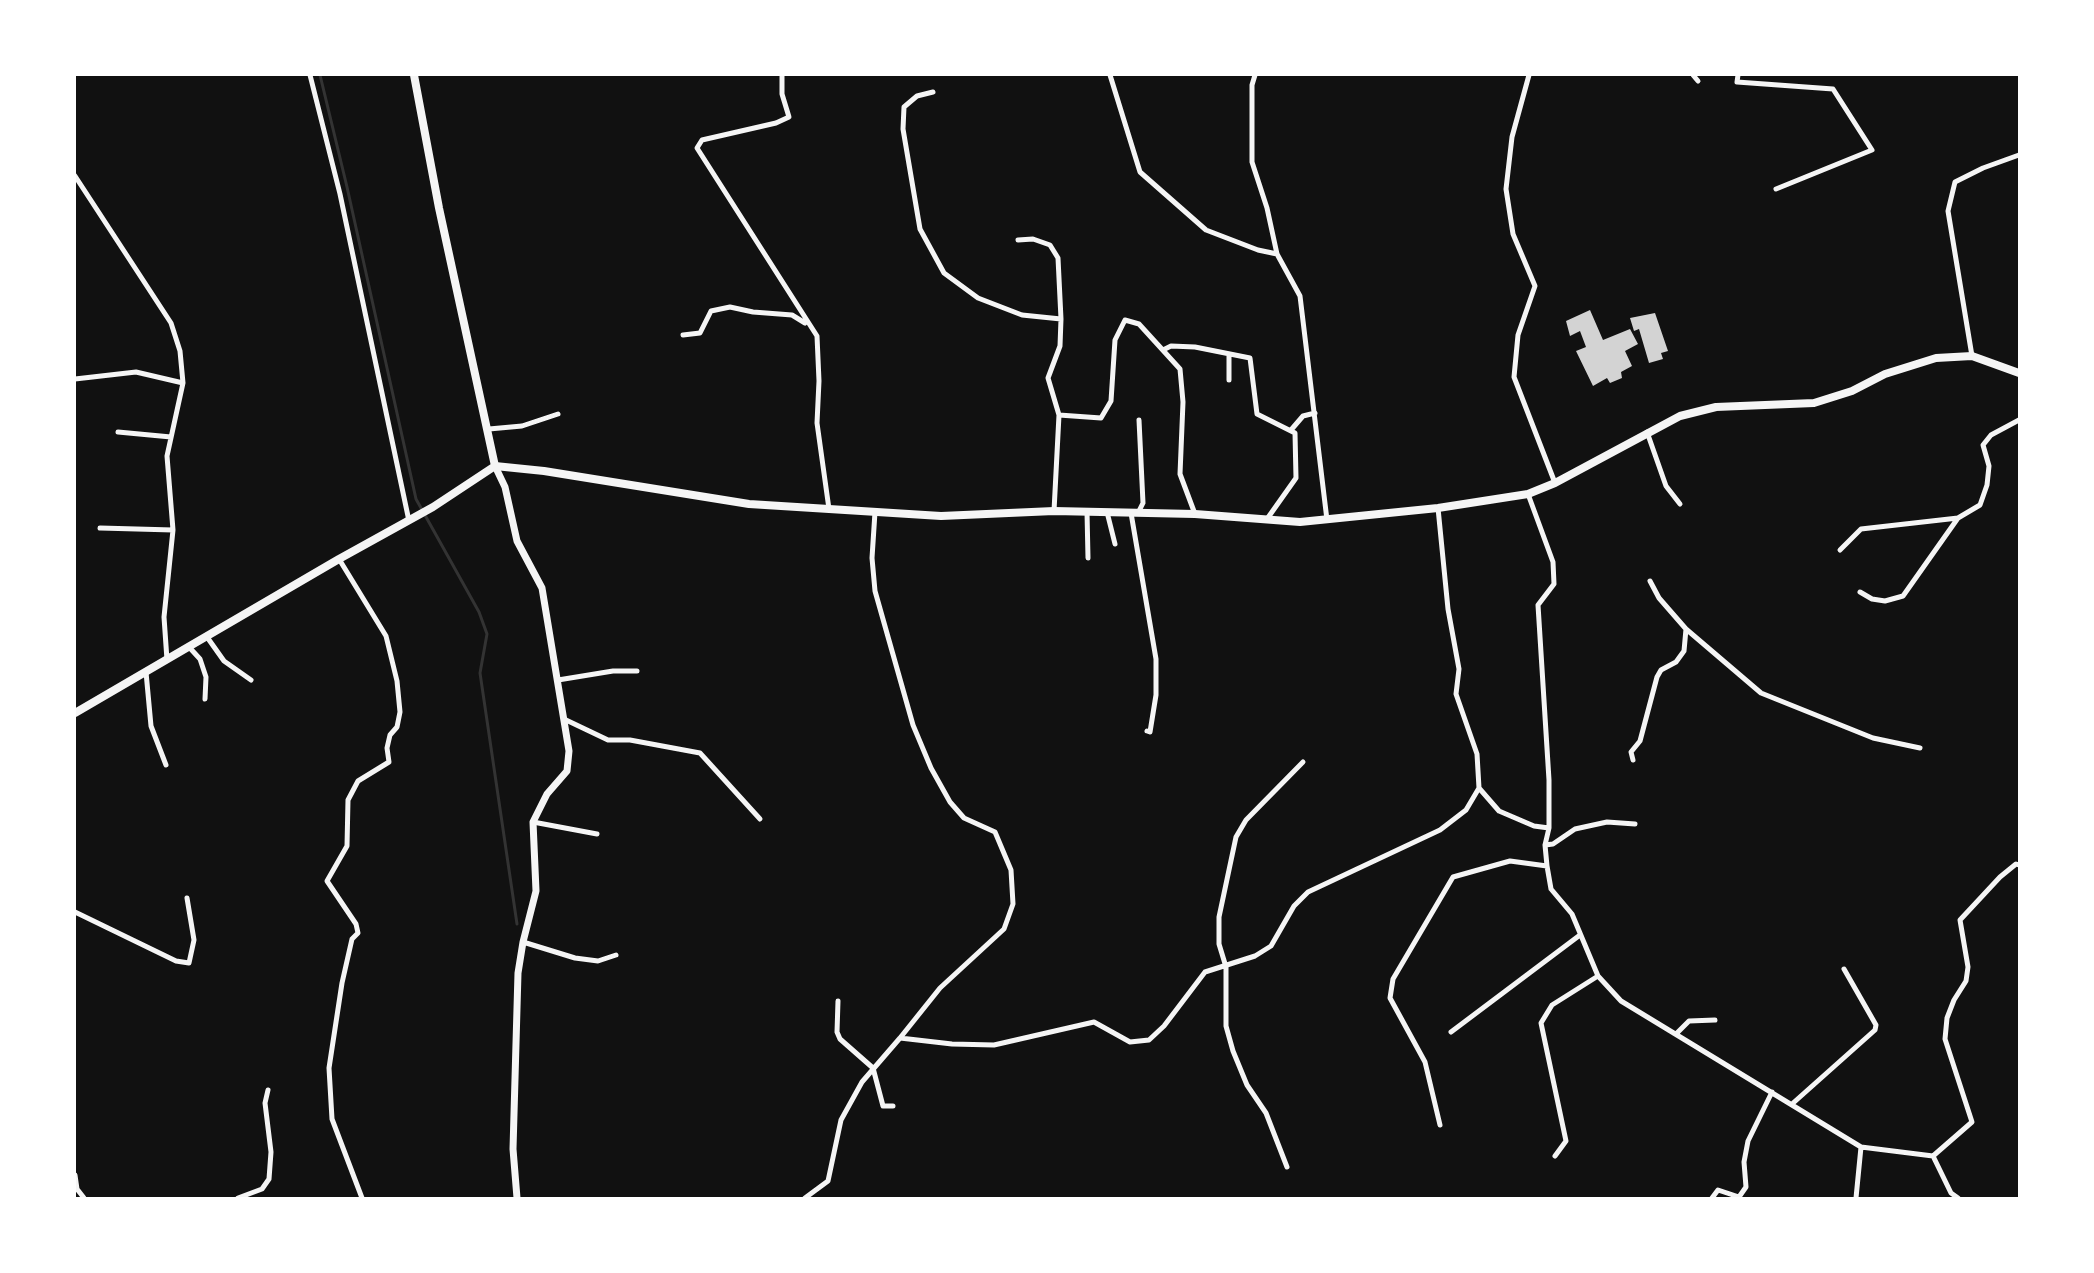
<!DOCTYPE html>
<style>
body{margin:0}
#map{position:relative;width:2094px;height:1273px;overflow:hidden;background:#111;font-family:"Exo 2",sans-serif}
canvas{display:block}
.frame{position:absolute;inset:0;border:76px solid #fff;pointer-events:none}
</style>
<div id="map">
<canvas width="2094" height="1273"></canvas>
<div class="frame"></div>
</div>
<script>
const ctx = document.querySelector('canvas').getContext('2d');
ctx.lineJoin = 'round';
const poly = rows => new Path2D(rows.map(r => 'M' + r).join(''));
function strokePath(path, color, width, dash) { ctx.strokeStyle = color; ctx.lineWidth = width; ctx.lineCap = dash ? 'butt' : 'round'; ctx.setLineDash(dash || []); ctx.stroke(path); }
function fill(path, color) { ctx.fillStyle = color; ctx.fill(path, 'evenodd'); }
const stream = poly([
 [320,75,347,187,416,499,479,612,487,634,480,673,517,924]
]);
const building = poly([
 [1590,310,1603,340,1630,329,1638,344,1625,351,1632,366,1621,372,1622,378,1610,383,1607,378,1593,386,1576,351,1586,347,1580,331,1570,336,1566,321],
 [1655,313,1668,351,1661,353,1663,359,1649,363,1639,329,1634,331,1630,318]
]);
const minor = poly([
 [310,75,340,194,409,521],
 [782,75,782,94,789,117,776,123,702,140,697,148,817,336,819,381,817,423,829,509],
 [1110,75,1140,172,1206,230,1258,250,1277,254],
 [1255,75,1252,85,1252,162,1267,208,1277,254,1300,296,1327,520],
 [1529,75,1512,137,1506,189,1513,234,1535,286,1518,335,1514,377,1555,483],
 [1693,75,1698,81],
 [1738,75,1737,82,1833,89,1872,150,1776,189],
 [933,92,917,96,904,107,903,129,920,229,944,273,978,298,1022,315,1061,319,1060,346,1048,378,1059,415,1101,418,1111,401,1115,340,1125,320,1139,324,1180,369,1183,402,1180,474,1195,514],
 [75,176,171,323,180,351,183,383,167,456,173,530,164,617,167,660],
 [1018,240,1033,239,1050,245,1058,258,1061,319],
 [683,335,700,333,711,311,730,307,753,312,792,315,805,323],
 [1163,350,1171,346,1195,347,1250,358,1257,414,1295,433,1296,478,1267,519],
 [1229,356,1229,380],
 [1972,356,1948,211,1955,182,1983,168,2019,155],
 [75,379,136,372,183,383],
 [489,429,522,426,558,414],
 [1291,430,1303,416,1315,413],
 [118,432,171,437],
 [1647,432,1666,486,1680,504],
 [1528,494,1553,562,1554,584,1538,605,1549,780,1549,828,1545,845,1547,866,1551,889,1572,914,1598,976,1621,1001,1861,1147,1933,1156,1951,1193,1958,1198],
 [1438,508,1448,609,1459,669,1456,694,1477,754,1479,788,1499,811,1534,826,1549,828],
 [1054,511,1059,415],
 [875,512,872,558,875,591,913,725,931,768,950,802,964,818,995,832,1011,870,1013,904,1004,929,940,988,900,1038],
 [1087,512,1088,558],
 [1107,512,1115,544],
 [1131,513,1156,659,1156,695,1150,732,1147,731],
 [1138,513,1143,503,1139,420],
 [100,528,173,530],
 [1840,550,1861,529,1958,518,1980,505,1987,485,1989,466,1983,445,1991,435,2019,420],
 [339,559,386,636,397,681,400,712,397,727,390,735,387,748,389,762,358,781,348,800,347,846,327,881,356,924,358,933,352,939,342,983,329,1068,332,1119,362,1198],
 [1650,581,1659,598,1686,629,1761,693,1873,738,1920,748],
 [1860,592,1872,599,1885,601,1903,596,1958,518],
 [207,637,224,661,251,680],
 [189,647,200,659,206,677,205,699],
 [146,672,151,726,166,765],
 [558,680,613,671,637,671],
 [566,720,608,740,630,740,700,753,760,819],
 [1633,760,1631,752,1640,741,1657,677,1661,670,1676,662,1684,651,1686,629],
 [533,822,597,834],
 [1545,845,1553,844,1575,829,1607,822,1635,824],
 [75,912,176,961,189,963,194,940,187,898],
 [523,942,575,958,598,961,616,955],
 [838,1001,837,1032,840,1039,873,1068,883,1106,893,1106],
 [1451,1032,1580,935],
 [1677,1033,1689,1021,1715,1020],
 [1792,1104,1875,1030,1876,1025,1844,969],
 [1440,1125,1425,1062,1390,998,1393,979,1453,877,1510,861,1547,866],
 [1555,1156,1566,1141,1541,1023,1552,1005,1598,976],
 [1933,1156,1972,1122,1945,1039,1947,1018,1954,1000,1966,981,1968,967,1960,920,2000,877,2016,864,2019,865],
 [1287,1167,1266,1113,1247,1085,1233,1051,1226,1026,1226,967,1219,944,1219,917,1236,837,1246,820,1303,762],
 [75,1175,77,1189,84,1198],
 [238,1198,262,1189,269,1179,271,1152,265,1103,268,1090],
 [805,1198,828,1181,841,1120,862,1082,900,1038,952,1044,994,1045,1094,1022,1130,1042,1149,1040,1164,1026,1205,972,1255,956,1271,946,1294,906,1308,892,1440,830,1466,810,1479,788],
 [1712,1198,1718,1190,1739,1197,1746,1187,1744,1162,1748,1141,1772,1092],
 [1856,1198,1861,1147]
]);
const tertiary = poly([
 [495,466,505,487,517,541,542,588,569,751,567,771,547,794,533,822,536,891,523,942,518,973,513,1149,517,1198]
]);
const secondary = poly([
 [495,466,544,471,749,504,941,516,1054,511,1195,514,1300,522,1438,508,1528,494,1555,483,1680,416,1716,407,1814,403,1852,391,1885,374,1936,358,1972,356,2019,373]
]);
const primary = poly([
 [75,713,339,559,433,507,495,466,439,208,414,75]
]);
strokePath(stream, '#333', 3);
fill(building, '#d3d3d3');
strokePath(minor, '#f5f5f5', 5);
strokePath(tertiary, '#f5f5f5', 7);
strokePath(secondary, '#f5f5f5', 8);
strokePath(primary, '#f5f5f5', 8);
</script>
